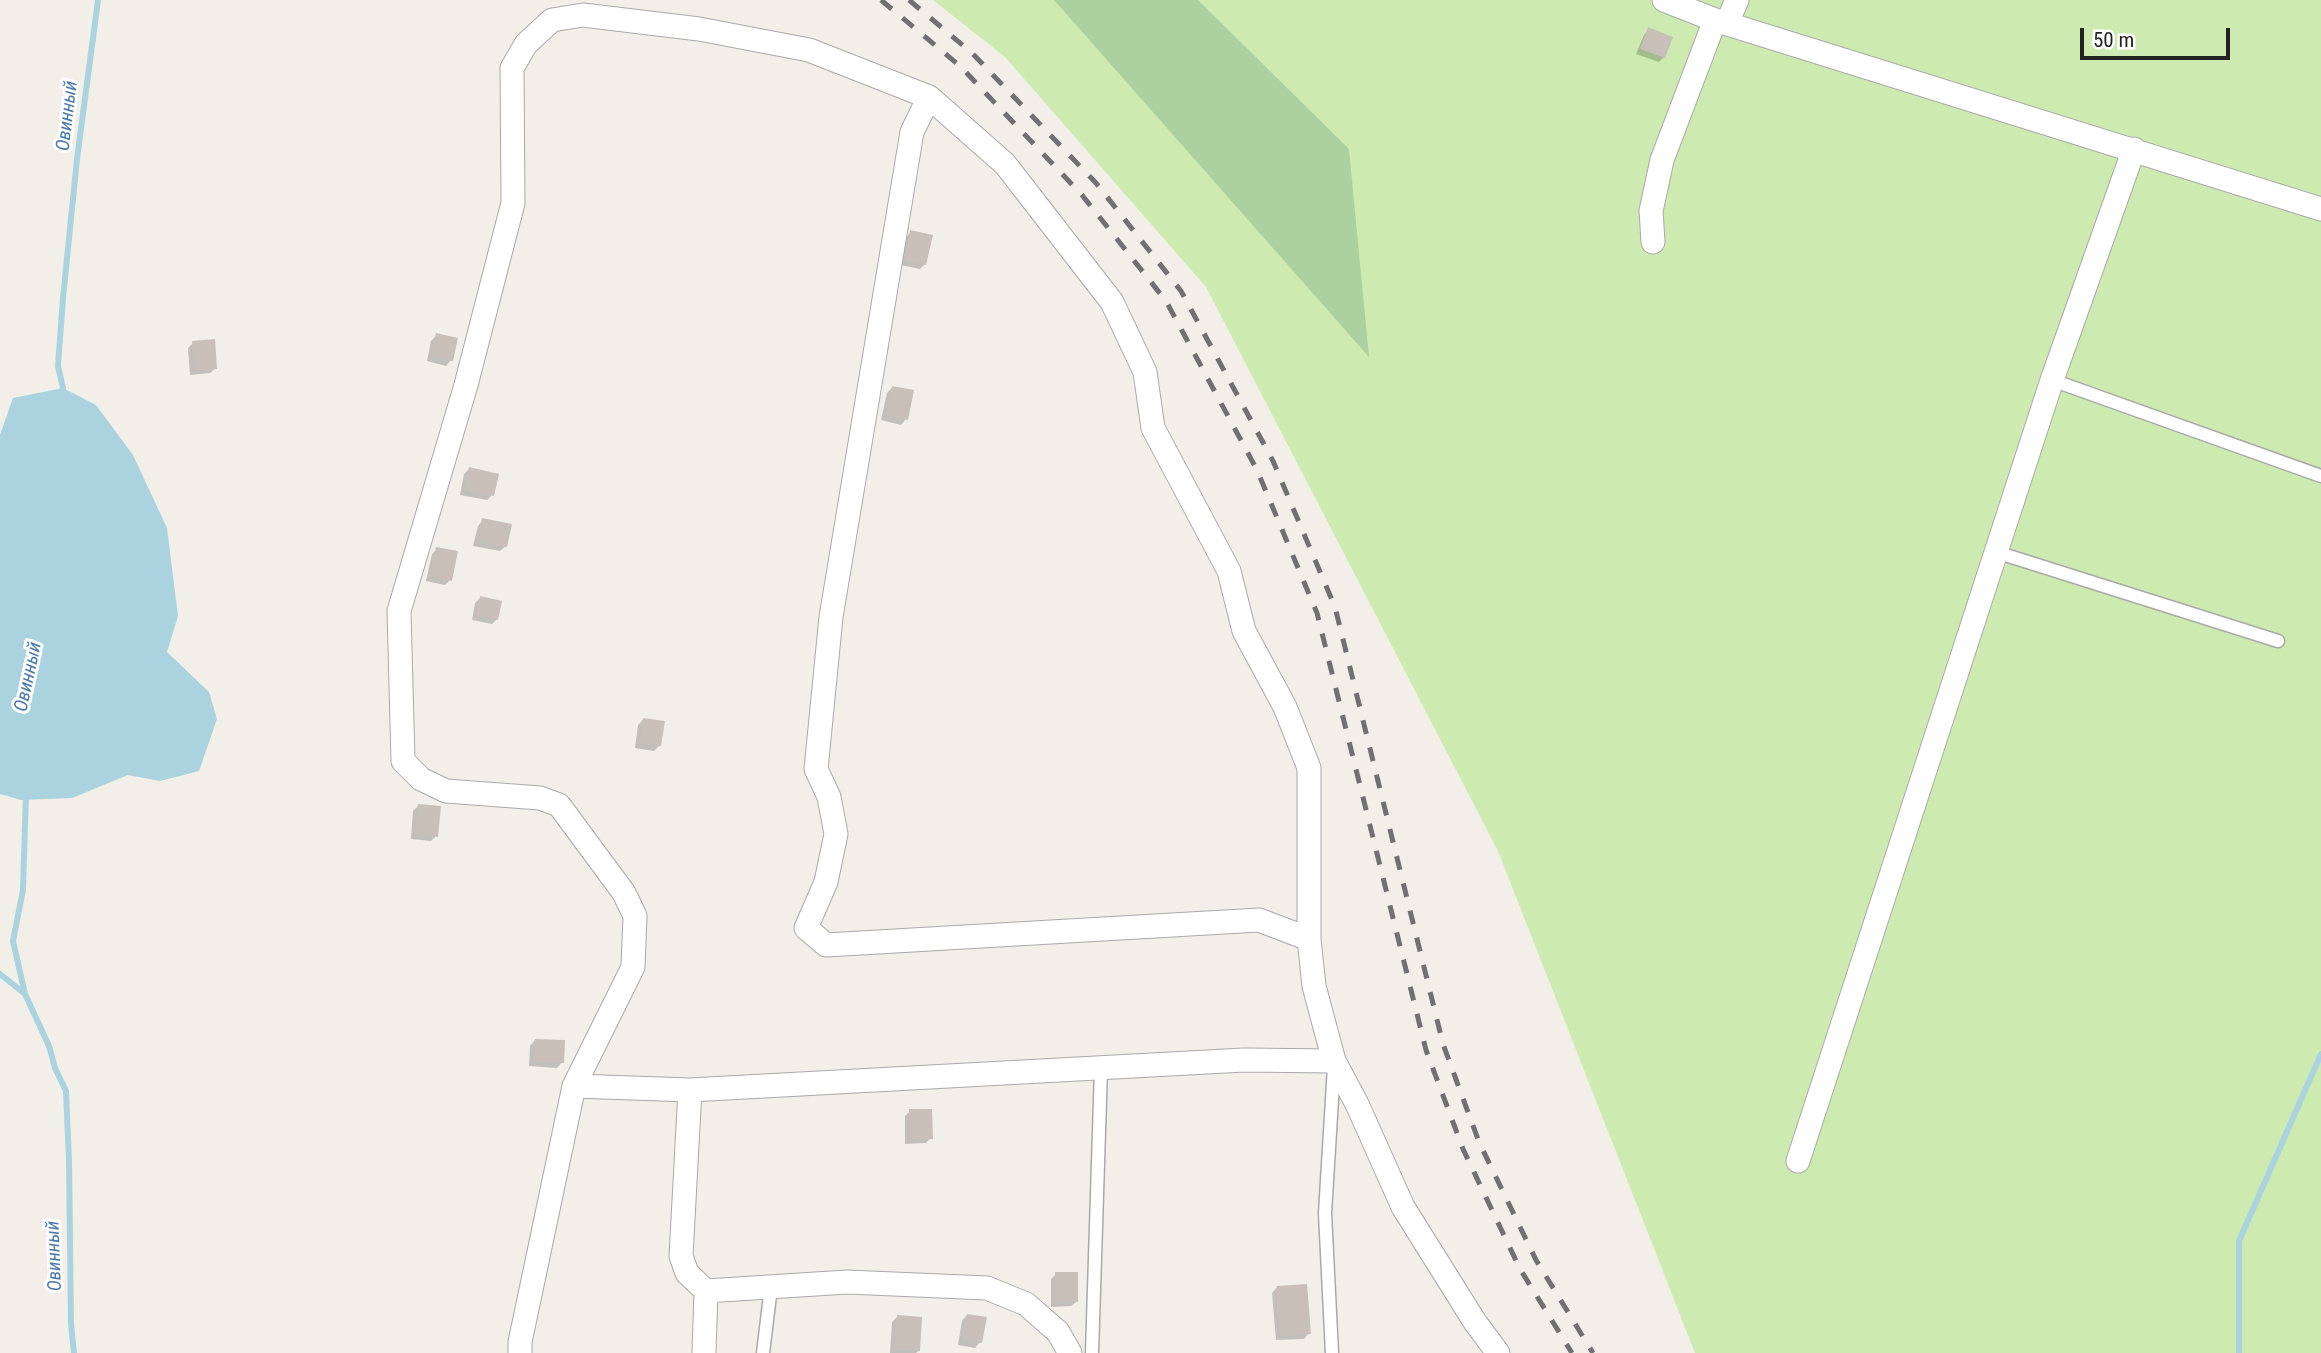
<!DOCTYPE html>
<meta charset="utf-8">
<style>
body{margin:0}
#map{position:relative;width:2321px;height:1353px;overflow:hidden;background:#f2efe9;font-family:"Roboto Condensed",sans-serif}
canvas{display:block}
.scale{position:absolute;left:2080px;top:28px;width:150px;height:32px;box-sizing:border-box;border:4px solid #222;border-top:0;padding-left:9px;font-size:21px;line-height:24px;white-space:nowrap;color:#222;-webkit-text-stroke:5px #fff;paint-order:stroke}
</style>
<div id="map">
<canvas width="2321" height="1353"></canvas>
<div class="scale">50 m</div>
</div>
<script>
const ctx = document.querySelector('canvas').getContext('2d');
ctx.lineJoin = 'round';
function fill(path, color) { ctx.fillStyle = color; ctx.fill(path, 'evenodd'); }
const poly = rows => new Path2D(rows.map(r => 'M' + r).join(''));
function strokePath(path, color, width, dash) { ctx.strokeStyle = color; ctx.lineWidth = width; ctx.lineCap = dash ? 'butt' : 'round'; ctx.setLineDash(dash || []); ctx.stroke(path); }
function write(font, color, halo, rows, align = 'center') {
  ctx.font = font + ' "Roboto Condensed",sans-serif'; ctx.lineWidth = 6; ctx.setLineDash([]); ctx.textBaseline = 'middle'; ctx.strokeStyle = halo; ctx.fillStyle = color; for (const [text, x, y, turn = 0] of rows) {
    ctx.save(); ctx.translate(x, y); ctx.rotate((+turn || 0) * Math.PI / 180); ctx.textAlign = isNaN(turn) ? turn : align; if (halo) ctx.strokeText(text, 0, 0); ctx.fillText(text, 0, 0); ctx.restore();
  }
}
const grass = poly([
 [933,0,2321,0,2321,1353,1695,1353,1498,851,1206,287,1005,57]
]);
const forest = poly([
 [1054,0,1198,0,1349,149,1369,357]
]);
const water = poly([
 [63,388,96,405,133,455,167,528,178,616,167,652,209,692,217,719,199,771,160,781,128,775,72,798,21,800,0,794,0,435,13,398]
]);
const shadow = poly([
 [1649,29,1664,57,1659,62,1636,54,1644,35],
 [911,232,925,264,920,269,901,265,906,237],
 [437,335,451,360,446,366,427,361,431,341],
 [193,343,216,368,210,373,190,375,188,348],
 [892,388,906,419,901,425,881,420,887,393],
 [469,469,492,495,487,500,460,495,464,474],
 [483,520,506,546,500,551,473,546,478,526],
 [437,549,450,580,445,585,426,581,432,554],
 [480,598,497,619,492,624,472,620,475,603],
 [643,720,660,745,654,751,635,748,638,725],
 [418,806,436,836,431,841,411,839,413,811],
 [535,1040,562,1062,557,1068,529,1066,530,1046],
 [910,1111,931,1138,926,1143,905,1144,905,1116],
 [1056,1274,1077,1301,1071,1306,1051,1307,1051,1279],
 [1277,1287,1309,1333,1304,1339,1276,1340,1272,1293],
 [967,1315,980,1342,975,1348,958,1345,962,1321],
 [897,1317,919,1350,916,1353,890,1353,892,1322]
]);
const stream = poly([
 [61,394,63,388,58,366,63,298,77,159,98,0],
 [26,792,23,890,13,941,25,994,49,1046,55,1068,66,1091,69,1161,71,1324,74,1353],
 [0,974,25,994],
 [2239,1353,2239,1241,2321,1054]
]);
const building = poly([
 [1648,27,1673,37,1665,58,1640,49],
 [910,230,933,235,926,265,905,260],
 [436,333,458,338,453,361,431,357],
 [215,339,217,369,195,371,192,341],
 [892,386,914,390,908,420,885,415],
 [469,467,499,474,494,496,464,490],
 [482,518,512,524,507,547,478,541],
 [436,547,458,551,452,581,430,576],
 [480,596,502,601,498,620,476,615],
 [643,718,665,721,661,746,639,743],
 [418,804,441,806,438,837,415,834],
 [535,1039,565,1040,564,1063,533,1062],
 [909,1109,932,1109,933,1139,910,1139],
 [1055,1272,1078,1272,1078,1302,1055,1302],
 [1307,1284,1311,1334,1281,1336,1277,1286],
 [967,1314,987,1317,982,1343,962,1340],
 [897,1315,922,1317,920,1351,895,1350]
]);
const lane = poly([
 [2052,380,2321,476],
 [1996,552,2278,641],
 [763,1353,771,1287],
 [1092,1353,1101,1068],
 [1332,1353,1325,1213,1334,1067]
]);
const street = poly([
 [1664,0,1715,20,2321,209],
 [1727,23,1737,0],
 [929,97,912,132,831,617,816,769,829,797,836,834,826,882,806,928,826,945,1259,920,1309,939],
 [1653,242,1651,211,1662,160,1715,20],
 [574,1086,690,1090,1244,1060,1334,1061],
 [690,1090,681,1256,687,1273,706,1291,704,1353],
 [1798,1161,2052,380,2134,149],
 [706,1291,847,1282,987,1288,1026,1304,1058,1332,1070,1353],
 [520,1353,520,1342,574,1086,633,967,635,916,624,893,559,805,540,798,446,791,421,779,403,761,399,611,466,385,513,203,512,68,526,44,552,20,583,15,699,29,809,50,929,97,1005,164,1112,302,1145,372,1153,428,1229,571,1244,631,1285,707,1309,768,1309,939,1314,986,1334,1061,1357,1104,1403,1207,1475,1322,1498,1353]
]);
const rail = poly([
 [881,0,960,66,1082,195,1166,301,1257,470,1317,613,1426,1050,1463,1149,1520,1269,1572,1353],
 [909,0,972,53,1096,183,1181,291,1273,461,1335,607,1443,1044,1479,1142,1536,1260,1593,1353]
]);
const waterNames = [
 ["Овинный",68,116,-83],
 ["Овинный",29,677,-78],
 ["Овинный",55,1256,-92]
];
fill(grass, '#cdebb0');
fill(forest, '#add19e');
fill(water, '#aad3df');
fill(shadow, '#0003');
strokePath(stream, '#aad3df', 6);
fill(building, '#c7bfb8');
strokePath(lane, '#a9a9a9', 15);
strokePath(street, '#a9a9a9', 25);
strokePath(lane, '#fff', 12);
strokePath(street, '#fff', 23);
strokePath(rail, '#707070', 5, [14, 14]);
write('italic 19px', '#4a7aab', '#fff', waterNames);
</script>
